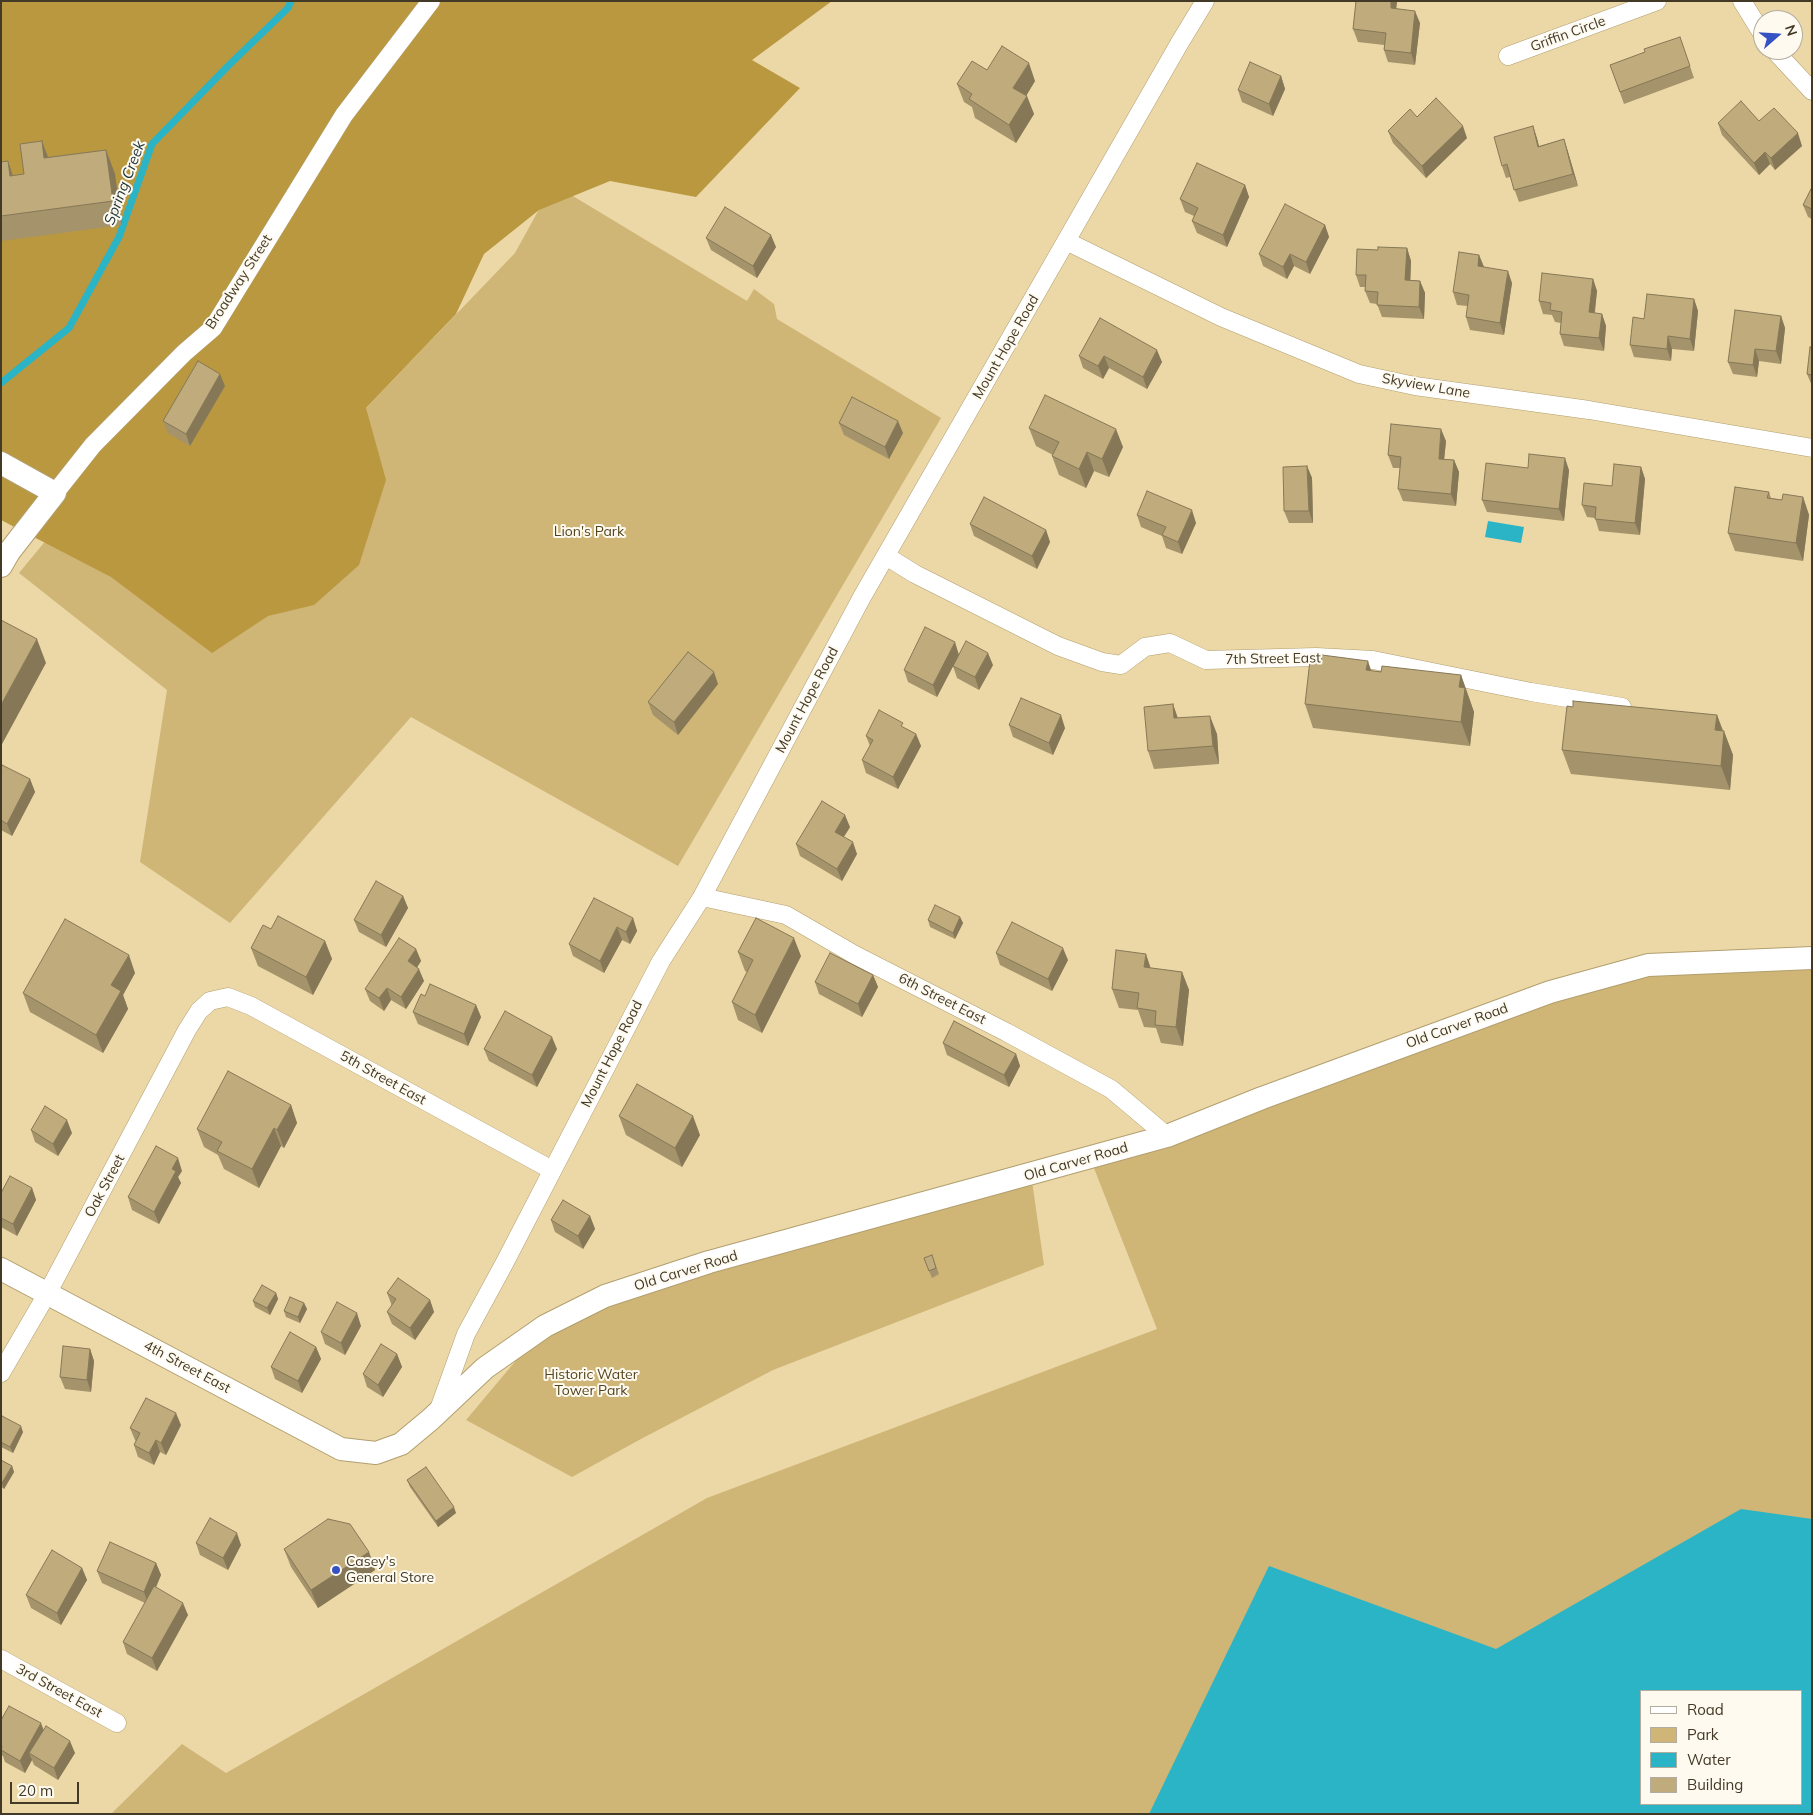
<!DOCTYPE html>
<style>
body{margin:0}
#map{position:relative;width:1813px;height:1815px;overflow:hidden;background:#ecd8a6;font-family:Mulish,sans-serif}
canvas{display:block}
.frame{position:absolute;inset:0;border:2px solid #423a26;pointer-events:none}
.legend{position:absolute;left:1640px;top:1690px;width:162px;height:115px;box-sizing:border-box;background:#fefaf0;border:1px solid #b3ad9f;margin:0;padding:6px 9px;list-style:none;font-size:15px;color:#423a26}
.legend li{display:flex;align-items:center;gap:10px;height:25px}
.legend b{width:25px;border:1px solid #b3ad9f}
.north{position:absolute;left:1753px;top:10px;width:50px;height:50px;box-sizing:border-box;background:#fefaf0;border:1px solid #b3ad9f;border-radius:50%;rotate:71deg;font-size:14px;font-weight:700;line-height:20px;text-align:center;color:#423a26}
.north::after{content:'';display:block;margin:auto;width:18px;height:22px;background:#3552c4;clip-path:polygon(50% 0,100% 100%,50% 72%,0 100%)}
.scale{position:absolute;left:10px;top:1782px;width:69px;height:22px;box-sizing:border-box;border:2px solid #423a26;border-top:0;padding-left:6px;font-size:15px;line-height:18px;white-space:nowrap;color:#423a26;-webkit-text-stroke:4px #fefaf0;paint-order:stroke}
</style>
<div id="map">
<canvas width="1813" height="1815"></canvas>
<div class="frame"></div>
<ul class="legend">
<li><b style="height:6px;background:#fff"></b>Road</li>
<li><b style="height:14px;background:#cfb576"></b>Park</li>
<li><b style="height:14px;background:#2ab4c5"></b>Water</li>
<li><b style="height:14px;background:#bfab7c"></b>Building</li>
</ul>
<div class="north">N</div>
<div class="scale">20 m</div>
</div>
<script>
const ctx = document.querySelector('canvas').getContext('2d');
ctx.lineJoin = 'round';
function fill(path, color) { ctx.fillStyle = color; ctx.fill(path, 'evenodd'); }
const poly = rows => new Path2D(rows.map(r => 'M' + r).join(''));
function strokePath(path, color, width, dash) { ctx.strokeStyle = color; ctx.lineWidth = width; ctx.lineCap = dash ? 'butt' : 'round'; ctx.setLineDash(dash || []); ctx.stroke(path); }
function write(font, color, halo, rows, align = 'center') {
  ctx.font = font + ' Mulish,sans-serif'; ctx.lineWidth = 4; ctx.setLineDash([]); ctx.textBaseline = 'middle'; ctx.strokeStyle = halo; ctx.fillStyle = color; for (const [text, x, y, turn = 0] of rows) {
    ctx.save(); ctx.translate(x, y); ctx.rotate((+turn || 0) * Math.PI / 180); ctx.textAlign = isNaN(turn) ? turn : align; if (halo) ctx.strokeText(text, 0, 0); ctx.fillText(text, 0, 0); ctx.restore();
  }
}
const green = poly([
 [553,184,747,301,754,289,774,304,777,319,941,418,678,866,411,717,230,923,140,862,167,690,19,573,139,428,273,505,515,253],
 [1648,965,1812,967,1812,1814,111,1814,182,1744,226,1773,707,1498,1157,1329,1090,1158],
 [1642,1691,1802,1691,1802,1804,1642,1804],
 [1031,1174,1044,1265,773,1370,639,1440,572,1477,466,1420,545,1326,605,1296]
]);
const forest = poly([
 [1,1,832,1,752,60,800,88,696,197,610,181,539,210,484,254,456,314,366,408,386,480,359,565,314,605,268,616,212,653,111,577,1,520]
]);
const water = poly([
 [1488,521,1524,527,1521,543,1485,537],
 [1741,1509,1812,1519,1812,1814,1149,1814,1269,1566,1496,1649],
 [1642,1691,1802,1691,1802,1804,1642,1804]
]);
const stream = poly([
 [1,383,69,328,119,237,152,144,228,66,288,8,291,1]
]);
const minor = poly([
 [1742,1,1763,35],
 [1774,50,1812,91],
 [1508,56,1657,1],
 [1066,241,1221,317,1359,374,1415,386,1589,410,1812,448],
 [55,493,93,445,184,353,213,328,344,115,431,1],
 [886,556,915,574,1058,646,1102,662,1121,665,1145,647,1170,643,1206,660,1316,657,1373,660,1531,692,1622,707],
 [702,897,786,915,855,955,1006,1032,1111,1089,1167,1136],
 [1,1373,47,1294,187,1030,199,1011,210,1001,228,997,251,1006,552,1170],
 [438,1412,466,1334,504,1264,661,961,702,897,862,597,1179,44,1205,1],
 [1,1659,117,1723]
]);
const tertiary = poly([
 [1,463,55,493,9,552,1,566],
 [1,1269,341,1449,376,1453,401,1444,431,1419,485,1368,545,1326,605,1296,709,1262,1167,1136,1262,1098,1550,992,1648,965,1812,958]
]);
const wall = poly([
 [1356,1,1397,1,1396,9,1420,23,1415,65,1388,62,1384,50,1384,45,1358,42,1353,29],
 [1680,37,1694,78,1624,104,1610,65,1645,52],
 [987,70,1035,81,1026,96,1034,114,1016,143,975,118,972,107,964,102,957,84],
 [1281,76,1285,89,1273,116,1242,102,1238,90],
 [1417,117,1467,138,1426,178,1393,143,1388,131],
 [1759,121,1802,146,1775,170,1770,164,1759,175,1722,135,1718,123],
 [1533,126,1539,146,1564,139,1568,152,1578,186,1519,202,1510,177,1506,178,1502,166],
 [106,150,115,174,122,225,1,241,1,162,8,161,13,176,24,174,48,157],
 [1245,185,1249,197,1227,247,1197,233,1192,221,1194,216,1185,212,1180,199],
 [1812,187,1812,219,1808,217,1803,205],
 [1325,225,1329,237,1310,274,1294,266,1287,279,1263,266,1259,254],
 [706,238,776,247,757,278,711,250],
 [1407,248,1411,261,1410,280,1420,281,1425,293,1424,319,1382,317,1377,304,1370,303,1365,291,1365,287,1360,287,1356,275,1378,250],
 [1479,255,1484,267,1512,283,1504,335,1470,330,1466,317,1468,306,1457,305,1453,292],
 [1593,279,1597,291,1595,313,1602,314,1606,326,1604,351,1564,346,1560,334,1561,323,1555,322,1552,315,1543,314,1539,301],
 [1694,299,1698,311,1694,351,1672,349,1671,361,1634,357,1630,345,1644,319],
 [1781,316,1785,328,1781,364,1759,361,1757,377,1733,374,1728,362],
 [1100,318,1162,362,1147,389,1109,368,1103,379,1083,368,1079,356],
 [1812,347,1812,386,1807,374],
 [225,386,190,446,168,433,163,421],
 [839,423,903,433,889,459,844,435],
 [1029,428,1123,447,1109,477,1094,471,1086,488,1059,475,1052,456,1053,455,1036,446],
 [1446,441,1444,459,1454,460,1459,472,1456,506,1403,501,1398,489,1400,468,1393,468,1388,455],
 [1307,466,1312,478,1313,523,1289,523,1284,511],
 [1641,467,1645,479,1640,535,1599,531,1595,518,1587,517,1582,505],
 [1528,468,1569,470,1564,521,1487,512,1482,500],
 [1769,492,1771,498,1782,500,1803,497,1809,515,1803,561,1735,551,1728,533],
 [1137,515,1196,523,1182,554,1166,548,1162,536,1141,527],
 [970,524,1046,530,1050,542,1037,569,974,536],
 [959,654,993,665,979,690,957,678,953,666,937,697,908,682,904,670],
 [1371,671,1461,675,1474,712,1470,746,1313,728,1305,704],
 [718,684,678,735,653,715,648,702],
 [1173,704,1178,718,1217,734,1219,764,1154,769,1148,751],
 [1717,715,1733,755,1730,790,1571,774,1562,750],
 [1009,725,1065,728,1053,755,1013,737],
 [905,728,916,734,921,746,898,789,866,773,862,760,870,746,866,736],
 [1,767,30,779,35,792,12,836,1,830],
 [850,827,844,837,857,854,842,881,800,856,796,844],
 [403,896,408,908,386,947,359,932,354,920],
 [960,917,963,923,955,939,930,927,928,920],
 [633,918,637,931,630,944,622,940,604,973,573,956,569,944],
 [271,929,325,941,332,959,313,995,258,966,251,948],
 [416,949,421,961,417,967,424,981,406,1009,391,1000,384,1011,370,1001,365,989],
 [738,952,801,956,762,1033,738,1020,732,1002,747,972,745,971],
 [996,953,1068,960,1052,991,1000,965],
 [1151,968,1182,972,1189,990,1183,1046,1161,1043,1156,1028,1144,1027,1138,1010,1119,1008,1112,989],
 [135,973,123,995,128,1009,103,1053,30,1012,23,993],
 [873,975,878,987,862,1017,819,994,815,982],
 [425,996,476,1005,481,1017,468,1046,418,1024,413,1012],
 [943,1043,1016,1054,1020,1066,1009,1087,947,1055],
 [484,1049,557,1049,537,1087,489,1061],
 [291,1105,297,1123,284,1148,281,1146,259,1188,224,1169,218,1155,204,1147,197,1129],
 [619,1116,700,1135,682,1167,626,1135],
 [31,1130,72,1133,58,1156,35,1142],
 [182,1171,178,1177,181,1183,159,1224,132,1210,128,1197],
 [32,1188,36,1200,17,1236,1,1227,1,1193],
 [590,1216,595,1229,583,1249,555,1232,551,1220],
 [932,1255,939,1274,932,1278,924,1258],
 [276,1293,278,1299,270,1315,255,1307,253,1301],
 [387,1293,430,1300,434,1312,415,1340,392,1324,387,1312,392,1306],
 [304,1303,307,1309,300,1323,286,1317,284,1311],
 [361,1326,345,1355,325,1344,321,1332],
 [316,1347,321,1359,302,1393,275,1379,271,1367],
 [90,1349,94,1361,91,1392,65,1389,60,1377],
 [397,1354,402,1367,383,1397,367,1387,363,1374],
 [1,1418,23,1432,13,1453,1,1447],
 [181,1425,166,1455,160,1452,154,1465,138,1457,134,1445,136,1441,135,1440,130,1428],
 [1,1460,12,1466,14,1472,4,1489,1,1487],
 [407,1480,456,1513,438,1527,410,1487],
 [196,1543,241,1545,228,1570,200,1555],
 [284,1549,369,1552,375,1570,318,1608,291,1567],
 [156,1563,161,1575,156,1588,188,1615,157,1671,127,1654,123,1642,145,1603,102,1583,97,1571],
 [82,1568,87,1580,61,1625,31,1608,26,1595],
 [1,1720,44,1730,75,1753,58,1780,34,1765,32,1760,25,1773,5,1762,3,1756,1,1755]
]);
const shadedWall = poly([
 [1391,1,1397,1,1395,21,1391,8],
 [1415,11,1420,23,1415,65,1411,53],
 [1029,63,1035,81,1020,106,1013,88],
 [1281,76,1285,89,1273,116,1269,104],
 [1027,96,1034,114,1016,143,1009,125],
 [1463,126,1467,138,1426,178,1422,166],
 [1533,126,1537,138,1542,159,1538,147],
 [1798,133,1802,146,1775,170,1771,158],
 [1564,139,1568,152,1578,186,1573,174],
 [42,141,51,165,44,158],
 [106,150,115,174,122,225,113,201],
 [1765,152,1770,164,1759,175,1754,163],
 [8,161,16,185,10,176],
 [1245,185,1249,197,1227,247,1223,235],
 [1325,225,1329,237,1310,274,1306,262],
 [771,235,776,247,757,278,753,266],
 [1407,248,1411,261,1410,292,1405,280],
 [1290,254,1294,266,1287,279,1283,267],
 [1479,255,1484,267,1478,266],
 [1508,271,1512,283,1504,335,1500,323],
 [1593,279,1597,291,1593,324,1589,312],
 [1420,281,1425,293,1424,319,1419,307],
 [1694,299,1698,311,1694,351,1690,339],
 [1602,314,1606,326,1604,351,1599,338],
 [1781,316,1785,328,1781,364,1776,351],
 [1668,336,1672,349,1671,361,1667,349],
 [1755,349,1759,361,1757,377,1753,365],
 [1157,350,1162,362,1147,389,1143,377],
 [1104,356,1109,368,1103,379,1098,366],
 [220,374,225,386,190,446,186,434],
 [898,421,903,433,889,459,885,447],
 [1116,429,1123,447,1109,477,1102,459],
 [1441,429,1446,441,1443,471,1439,459],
 [1087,452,1094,471,1086,488,1079,469],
 [1565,458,1569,470,1564,521,1559,509],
 [1454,460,1459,472,1456,506,1451,494],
 [1307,466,1312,478,1313,523,1309,511],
 [1641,467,1645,479,1640,535,1635,523],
 [1803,497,1809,515,1803,561,1796,543],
 [1192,510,1196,523,1182,554,1178,542],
 [1046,530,1050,542,1037,569,1032,556],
 [37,639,46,663,1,746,1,705],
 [955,642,959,655,937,697,933,685],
 [988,653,993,665,979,690,975,677],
 [1368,661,1376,685,1366,670],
 [714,672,718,684,678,735,674,722],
 [1461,675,1474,712,1470,746,1461,722,1459,687],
 [1173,704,1179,723,1174,718],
 [1061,715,1065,728,1053,755,1049,743],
 [1717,715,1724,735,1724,731,1733,755,1730,790,1721,766,1715,730],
 [1210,716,1217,734,1219,764,1213,746],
 [916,734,921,746,898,789,893,777],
 [30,779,35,792,12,836,7,824],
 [845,815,850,827,839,844,835,832],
 [853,842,857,854,842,881,837,869],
 [403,896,408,908,386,947,381,935],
 [960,917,963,923,955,939,953,933],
 [633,918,637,931,630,944,626,932],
 [617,927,622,940,604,973,600,961],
 [794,938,801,956,762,1033,755,1015],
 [325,941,332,959,313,995,306,977],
 [1063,948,1068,960,1052,991,1048,979],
 [416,949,421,961,413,974,408,961],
 [1146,954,1152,972,1144,967],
 [129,955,135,973,123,995,128,1009,103,1053,96,1035,111,985],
 [419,969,424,981,406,1009,401,997],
 [1182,972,1189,990,1183,1046,1176,1027],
 [873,975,878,987,862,1017,858,1004],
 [387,988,391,1000,384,1011,379,998],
 [476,1005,481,1017,468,1046,464,1034],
 [552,1037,557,1049,537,1087,532,1075],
 [1016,1054,1020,1066,1009,1087,1004,1075],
 [291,1105,297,1123,284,1148,277,1130],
 [693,1116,700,1135,682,1167,675,1148],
 [67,1120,72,1133,58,1156,53,1144],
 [274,1128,281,1146,259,1188,252,1169],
 [178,1158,182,1171,178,1177,181,1183,159,1224,154,1212,172,1169],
 [32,1188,36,1200,17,1236,13,1224],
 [590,1216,595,1229,583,1249,578,1236],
 [276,1293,278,1299,270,1315,267,1308],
 [430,1300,434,1312,415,1340,410,1328],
 [304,1303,307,1309,300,1323,298,1317],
 [357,1313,361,1326,345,1355,341,1343],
 [316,1347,321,1359,302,1393,298,1381],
 [90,1349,94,1361,91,1392,87,1380],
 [397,1354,402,1367,383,1397,378,1385],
 [176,1413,181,1425,166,1455,161,1443],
 [21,1426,23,1432,13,1453,10,1447],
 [156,1440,160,1452,154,1465,149,1453],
 [12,1466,14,1472,4,1489,2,1483],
 [454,1507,456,1513,438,1527,436,1521],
 [237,1533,241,1545,228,1570,223,1558],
 [369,1552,375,1570,318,1608,311,1590],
 [156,1563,161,1575,148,1604,144,1592],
 [82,1568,87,1580,61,1625,57,1613],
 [183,1603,188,1615,157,1671,152,1658],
 [41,1723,46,1736,29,1753,32,1760,25,1773,20,1761],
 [70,1741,75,1753,58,1780,54,1768]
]);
const building = poly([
 [1356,1,1391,1,1391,8,1415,11,1411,53,1384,50,1386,33,1353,29,1356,1],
 [1680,37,1690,66,1620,92,1610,65,1645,52,1644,49,1680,37],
 [1002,46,1029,63,1013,88,1027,96,1009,125,969,99,972,94,957,84,972,61,987,70,1002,46],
 [1250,62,1281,76,1269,104,1238,90,1250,62],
 [1436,98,1463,126,1422,166,1388,131,1410,109,1417,117,1436,98],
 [1741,101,1759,121,1774,108,1798,133,1771,158,1765,152,1754,163,1718,123,1741,101],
 [1533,126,1538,147,1564,139,1573,174,1514,190,1507,164,1502,166,1494,137,1533,126],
 [42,141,44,158,106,150,113,201,1,216,1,162,8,161,10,176,24,174,20,144,42,141],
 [1197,163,1245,185,1223,235,1192,221,1198,208,1180,199,1197,163],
 [1812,187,1812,209,1803,205,1812,187],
 [1285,204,1325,225,1306,262,1290,254,1283,267,1259,254,1285,204],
 [725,207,771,235,753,266,706,238,725,207],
 [1378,247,1407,248,1405,280,1420,281,1419,307,1377,305,1378,292,1365,291,1366,275,1356,275,1357,249,1378,250,1378,247],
 [1459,252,1479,255,1478,266,1508,271,1500,323,1466,317,1469,295,1453,292,1459,252],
 [1542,273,1593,279,1589,312,1602,314,1599,338,1560,334,1562,312,1550,310,1551,303,1539,301,1542,273],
 [1647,294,1694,299,1690,339,1668,336,1667,349,1630,345,1633,317,1644,319,1647,294],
 [1735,310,1781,316,1776,351,1755,349,1753,365,1728,362,1735,310],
 [1100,318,1157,350,1143,377,1104,356,1098,366,1079,356,1100,318],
 [1810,347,1812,347,1812,375,1807,374,1810,347],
 [198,361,220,374,186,434,163,421,198,361],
 [1045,395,1116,429,1102,459,1087,452,1079,469,1052,456,1059,442,1029,428,1045,395],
 [852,397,898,421,885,447,839,423,852,397],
 [1391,424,1441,429,1439,459,1454,460,1451,494,1398,489,1401,457,1388,455,1391,424],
 [1529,454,1565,458,1559,509,1482,500,1486,463,1528,468,1529,454],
 [1614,464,1641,467,1635,523,1595,519,1596,507,1582,505,1584,483,1612,486,1614,464],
 [1307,466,1309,511,1284,511,1283,467,1307,466],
 [1735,487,1769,492,1767,498,1782,500,1783,494,1803,497,1796,543,1728,533,1735,487],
 [1147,491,1192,510,1178,542,1162,535,1166,527,1137,515,1147,491],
 [984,497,1046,530,1032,556,970,524,984,497],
 [1,620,37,639,1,705,1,620],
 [925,627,955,642,933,685,904,670,925,627],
 [966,641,988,653,975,677,953,666,966,641],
 [688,652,714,672,674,722,648,702,688,652],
 [1322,655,1368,661,1366,670,1381,672,1382,666,1461,675,1459,687,1465,688,1461,722,1305,704,1310,660,1321,662,1322,655],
 [1021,698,1061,715,1049,743,1009,725,1021,698],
 [1573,701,1717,715,1715,730,1724,731,1721,766,1562,750,1567,706,1573,707,1573,701],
 [1173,704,1174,718,1210,716,1213,746,1148,751,1144,707,1173,704],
 [879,710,903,723,901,726,916,734,893,777,862,760,873,740,866,736,879,710],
 [2,765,30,779,7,824,1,820,1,767,2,765],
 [822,801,845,815,835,832,853,842,837,869,796,844,822,801],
 [376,881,403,896,381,935,354,920,376,881],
 [594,898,633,918,626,932,617,927,600,961,569,944,594,898],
 [935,905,960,917,953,933,928,920,935,905],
 [278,916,325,941,306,977,251,948,263,925,271,929,278,916],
 [756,918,794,938,755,1015,732,1002,753,960,738,952,756,918],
 [65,919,129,955,111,985,121,991,96,1035,23,993,65,919],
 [1012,922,1063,948,1048,979,996,953,1012,922],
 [399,938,416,949,408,961,419,969,401,997,387,988,379,998,365,989,399,938],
 [1116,950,1146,954,1144,967,1182,972,1176,1027,1155,1025,1156,1011,1137,1008,1139,993,1112,989,1116,950],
 [830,953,873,975,858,1004,815,982,830,953],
 [430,984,476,1005,464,1034,413,1012,421,994,425,996,430,984],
 [505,1011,552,1037,532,1075,484,1049,505,1011],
 [954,1021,1016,1054,1004,1075,943,1043,954,1021],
 [228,1071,291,1105,277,1130,274,1128,252,1169,217,1151,222,1142,197,1129,228,1071],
 [637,1084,693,1116,675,1148,619,1116,637,1084],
 [45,1106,67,1120,53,1144,31,1130,45,1106],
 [156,1146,178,1158,172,1169,176,1171,154,1212,128,1197,156,1146],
 [10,1176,32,1188,13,1224,1,1218,1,1193,10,1176],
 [563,1200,590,1216,578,1236,551,1220,563,1200],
 [932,1255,936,1268,929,1271,924,1258,932,1255],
 [398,1278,430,1300,410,1328,387,1312,396,1299,387,1293,398,1278],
 [262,1285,276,1293,267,1308,253,1301,262,1285],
 [290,1297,304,1303,298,1317,284,1311,290,1297],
 [337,1302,357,1313,341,1343,321,1332,337,1302],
 [290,1332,316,1347,298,1381,271,1367,290,1332],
 [381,1344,397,1354,378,1385,363,1374,381,1344],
 [63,1346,90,1349,87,1380,60,1377,63,1346],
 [146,1398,176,1413,161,1443,156,1440,149,1453,134,1445,140,1433,130,1428,146,1398],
 [2,1416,21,1426,10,1447,1,1442,1,1418,2,1416],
 [1,1460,12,1466,2,1483,1,1482,1,1460],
 [426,1467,454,1507,436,1521,407,1480,426,1467],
 [210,1518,237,1533,223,1558,196,1543,210,1518],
 [328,1519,350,1524,369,1552,311,1590,284,1549,328,1519],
 [110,1542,156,1563,144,1592,97,1571,110,1542],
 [52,1550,82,1568,57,1613,26,1595,52,1550],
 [154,1586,183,1603,152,1658,123,1642,154,1586],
 [9,1706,41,1723,20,1761,1,1750,2,1746,1,1745,1,1720,9,1706],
 [46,1726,70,1741,54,1768,29,1753,46,1726]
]);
const markers = [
 [336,1570,5,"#3552c4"]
];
const streetNames = [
 ["Griffin Circle",1568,34,-20],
 ["Broadway Street",239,282,-57],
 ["Mount Hope Road",1006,347,-60],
 ["Skyview Lane",1426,386,10],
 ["7th Street East",1273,659,-1],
 ["Mount Hope Road",807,700,-62],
 ["6th Street East",942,999,27],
 ["Old Carver Road",1457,1026,-20],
 ["Mount Hope Road",612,1054,-63],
 ["5th Street East",383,1078,29],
 ["Old Carver Road",1076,1162,-16],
 ["Oak Street",105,1186,-62],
 ["Old Carver Road",686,1271,-17],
 ["4th Street East",187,1367,28],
 ["3rd Street East",59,1691,29]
];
const parkNames = [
 ["Lion's Park",589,532],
 ["Historic Water",591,1375],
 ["Tower Park",591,1391]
];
const poiNames = [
 ["Casey's",346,1562],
 ["General Store",346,1578]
];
const waterNames = [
 ["Spring Creek",125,183,-69]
];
fill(green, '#cfb576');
fill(forest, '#b99840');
fill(water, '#2ab4c5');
strokePath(stream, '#2ab4c5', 7);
strokePath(minor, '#b29f6f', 19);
strokePath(tertiary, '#b29f6f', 24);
strokePath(minor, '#fff', 18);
strokePath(tertiary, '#fff', 22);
fill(wall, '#a4936b');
fill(shadedWall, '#867857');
fill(building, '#bfab7c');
strokePath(building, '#867857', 1);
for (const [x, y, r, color] of markers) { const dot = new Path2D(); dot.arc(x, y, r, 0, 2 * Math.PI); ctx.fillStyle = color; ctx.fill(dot); strokePath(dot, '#fefaf0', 2); }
write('14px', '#423a26', '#fefaf0', streetNames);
write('14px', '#53441f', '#fefaf0', parkNames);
write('14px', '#423a26', '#fefaf0', poiNames, 'left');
write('italic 15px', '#1d3437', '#fefaf0', waterNames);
</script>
